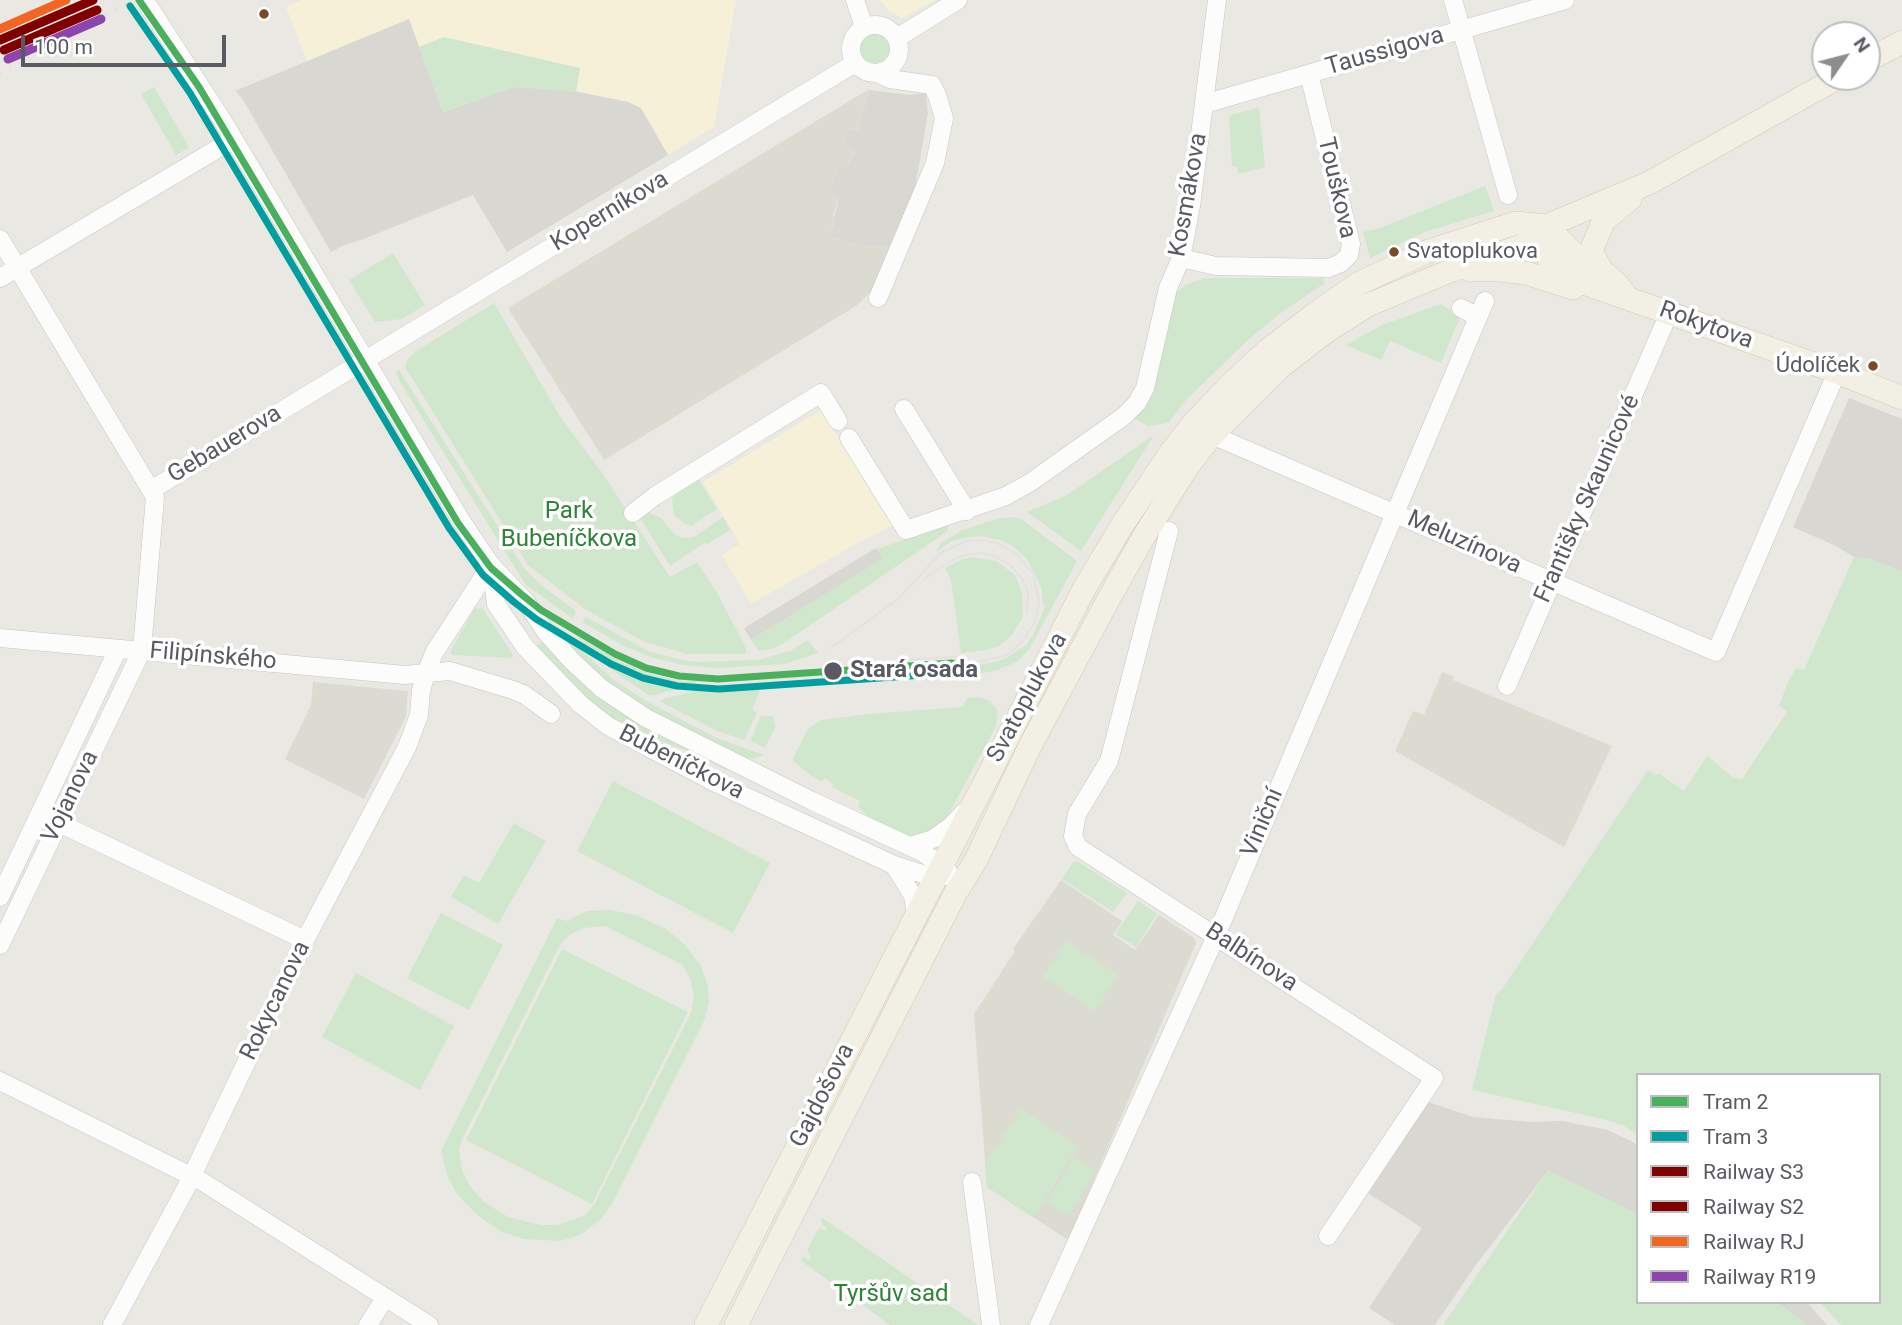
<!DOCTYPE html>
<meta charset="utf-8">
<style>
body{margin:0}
#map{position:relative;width:1902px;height:1325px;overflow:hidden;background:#eae8e2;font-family:Roboto,sans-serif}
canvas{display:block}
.legend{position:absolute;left:1636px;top:1073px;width:245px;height:231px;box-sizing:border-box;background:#fff;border:2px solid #bcbec0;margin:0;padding:9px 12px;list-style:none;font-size:21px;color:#585c62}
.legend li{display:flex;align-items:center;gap:14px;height:35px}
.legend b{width:35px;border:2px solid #bcbec0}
.north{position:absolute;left:1811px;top:21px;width:70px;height:70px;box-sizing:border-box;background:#fff;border:2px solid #bcbec0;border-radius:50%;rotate:55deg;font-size:19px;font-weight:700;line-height:28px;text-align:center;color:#585c62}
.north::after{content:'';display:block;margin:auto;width:24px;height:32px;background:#8b8d8f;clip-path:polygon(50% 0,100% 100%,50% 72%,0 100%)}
.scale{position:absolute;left:21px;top:35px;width:205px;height:32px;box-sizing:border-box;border:4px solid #585c62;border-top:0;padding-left:9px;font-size:21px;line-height:24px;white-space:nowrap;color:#585c62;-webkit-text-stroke:5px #fff;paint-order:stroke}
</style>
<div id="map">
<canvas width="1902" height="1325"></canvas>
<ul class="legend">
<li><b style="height:9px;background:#4bb05e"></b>Tram 2</li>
<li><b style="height:9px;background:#009e9e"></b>Tram 3</li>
<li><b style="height:9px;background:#800000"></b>Railway S3</li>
<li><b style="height:9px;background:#800000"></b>Railway S2</li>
<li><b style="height:9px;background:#f26522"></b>Railway RJ</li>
<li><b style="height:9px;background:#8e44ad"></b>Railway R19</li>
</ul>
<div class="north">N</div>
<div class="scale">100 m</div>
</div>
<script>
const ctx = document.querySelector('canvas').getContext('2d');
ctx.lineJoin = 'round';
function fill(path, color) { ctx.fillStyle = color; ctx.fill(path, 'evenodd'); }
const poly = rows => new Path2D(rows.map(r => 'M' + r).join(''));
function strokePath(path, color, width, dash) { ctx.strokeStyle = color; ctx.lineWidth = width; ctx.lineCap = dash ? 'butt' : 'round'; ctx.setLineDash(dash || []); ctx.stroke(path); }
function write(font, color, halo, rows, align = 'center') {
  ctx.font = font + ' Roboto,sans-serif'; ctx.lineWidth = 7; ctx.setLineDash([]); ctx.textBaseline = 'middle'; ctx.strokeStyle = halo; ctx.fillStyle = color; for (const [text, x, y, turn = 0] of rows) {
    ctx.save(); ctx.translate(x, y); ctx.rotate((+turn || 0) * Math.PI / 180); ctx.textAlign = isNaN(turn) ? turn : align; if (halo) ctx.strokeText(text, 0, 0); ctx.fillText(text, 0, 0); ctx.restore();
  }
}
const commercial = poly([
 [301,0,736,0,714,127,668,155,641,108,627,102,564,89,443,112,409,19,307,61,286,7],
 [880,0,936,0,902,18,890,12],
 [821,410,893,525,859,542,751,604,722,555,740,544,703,482]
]);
const industrial = poly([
 [409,19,443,112,513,87,564,89,628,102,641,108,668,155,507,252,473,195,361,240,344,245,331,252,242,98,235,91],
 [869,90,910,95,926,93,928,113,915,188,890,247,867,246,830,238,839,195,830,192,838,166,847,168,855,152,852,148,843,145,848,128,858,130],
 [1849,398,1902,419,1902,572,1871,559,1854,557,1836,546,1793,527],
 [876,548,883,559,751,640,744,628],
 [1428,1102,1473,1117,1531,1122,1563,1121,1607,1130,1631,1141,1638,1146,1638,1214,1548,1171,1475,1266,1435,1325,1395,1325,1369,1308,1422,1228,1368,1193],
 [1777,1302,1807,1302,1827,1325,1807,1325]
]);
const education = poly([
 [869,89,858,130,848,128,843,145,853,148,855,151,847,169,838,166,830,192,839,195,833,216,834,217,830,238,867,246,890,247,874,289,856,306,604,460,508,308],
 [1442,672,1454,677,1453,680,1612,746,1564,847,1395,751,1413,711,1424,715],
 [313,682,408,691,406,717,364,799,285,759,311,705],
 [1061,880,1122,921,1113,935,1135,950,1159,915,1194,938,1196,943,1068,1240,987,1187,974,1014,1015,951,1013,949]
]);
const green = poly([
 '860 48a15 15 0 1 1 30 0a15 15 0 1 1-30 0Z',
 [444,37,580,68,576,92,513,87,443,112,419,47],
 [154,87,189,147,176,155,141,94],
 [1259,107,1265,167,1238,174,1237,167,1232,166,1229,116],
 [1485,186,1494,211,1425,232,1370,258,1363,232,1380,228],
 [393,253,425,305,402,319,375,322,349,280],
 [1205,278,1323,278,1325,283,1282,312,1249,339,1186,400,1168,423,1148,426,1134,418,1177,292,1186,285],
 [494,303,561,418,601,471,670,577,697,562,716,591,746,648,746,654,687,654,645,642,586,610,528,565,405,367,408,359,416,351],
 [1441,304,1460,317,1441,363,1390,341,1381,360,1346,345,1382,325],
 [399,370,524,568,541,585,576,611,573,619,525,584,400,382,396,372],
 [1154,435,1081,551,1027,512,1067,495],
 [698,478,717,509,691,526,685,524,674,515,672,500,674,493],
 [644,511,660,517,674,534,682,538,694,537,723,517,730,530,707,544,704,543,670,566,638,515],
 [1014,517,1021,519,1077,561,1030,648,1017,662,995,671,974,674,965,666,991,663,1004,659,1026,645,1033,635,1045,607,1043,604,1041,587,1027,559,1011,545,1000,540,979,536,965,538,952,541,936,552,941,543,963,530,1000,518],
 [948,525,948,531,787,641,772,649,759,651,751,640,882,559,877,549],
 [973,557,996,561,1015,575,1022,592,1023,617,1011,636,999,646,986,650,961,653,951,580,945,568,962,559],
 [1854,557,1871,559,1902,572,1902,1325,1841,1325,1820,1302,1879,1302,1879,1075,1638,1075,1638,1135,1624,1126,1607,1120,1472,1090,1496,994,1503,988,1648,770,1656,775,1658,773,1684,791,1707,756,1734,778,1742,779,1787,712,1779,706,1788,682,1796,668,1804,670],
 [475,608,483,609,513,655,512,658,453,655,450,652],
 [586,617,648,651,682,660,698,662,758,660,790,651,808,640,818,653,784,664,718,668,683,665,653,658,624,646,582,622],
 [560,631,614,680,648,702,717,738,764,755,753,759,739,756,644,707,602,678,558,632],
 [576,636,621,662,645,672,678,681,697,681,696,684,650,696,613,671],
 [543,640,727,768,728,769,726,770,688,751,643,735,608,715,584,696,536,647],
 [761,688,752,710,757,713,744,740,717,731,661,702,663,699,699,690],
 [978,697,990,701,994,706,998,712,996,726,946,819,940,825,922,835,911,836,900,834,873,821,858,807,860,801,832,787,833,784,825,778,822,782,810,775,792,760,808,729,822,720,868,714,963,707,967,698],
 [761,716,771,716,774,718,774,723,776,725,765,748,750,741],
 [613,781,770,863,733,933,577,851],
 [514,823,546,841,498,924,451,897,464,875,479,883],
 [1077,861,1127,893,1113,912,1062,879,1073,862],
 [1138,901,1157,914,1136,947,1115,934],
 [610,910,636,915,666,929,684,944,701,966,708,986,709,1002,704,1021,613,1202,601,1219,580,1235,560,1241,524,1239,502,1232,476,1214,457,1194,447,1175,441,1151,557,918,566,921,587,911],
 [605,926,683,965,691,981,694,998,691,1013,594,1205,584,1216,557,1225,541,1225,508,1217,484,1202,470,1186,462,1170,459,1150,461,1142,560,945,569,935,584,928],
 [441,913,503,945,469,1010,407,978],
 [1066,941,1118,975,1095,1011,1043,977],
 [562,949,688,1012,592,1204,466,1140],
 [356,973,454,1026,420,1090,322,1037],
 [1021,1109,1078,1146,1034,1218,987,1187,985,1164],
 [1074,1157,1096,1170,1069,1216,1047,1203],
 [1548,1171,1638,1214,1638,1302,1777,1302,1807,1325,1443,1325],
 [821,1217,978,1325,890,1325,800,1260,804,1257,810,1260,811,1257,807,1250,817,1231,820,1228,825,1231,827,1228,822,1225]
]);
const minor = poly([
 [855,0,864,27],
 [1453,0,1508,195],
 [149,7,226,126,462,522,491,565,527,603,545,631,572,661,601,688,646,718,812,801,922,852,935,861,946,876],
 '851 49a24 24 0 1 1 48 0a24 24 0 1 1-48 0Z',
 [897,38,958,0],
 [877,73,890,79,932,85,937,95,944,118,935,163,878,298],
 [1204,104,1565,0],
 [0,239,155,497,142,650,0,945],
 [1181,258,1216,266,1329,268,1341,263,1349,255,1351,244,1309,74],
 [0,278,234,139],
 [1461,308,1478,317],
 [904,409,967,511],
 [1212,435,1716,652,1837,372],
 [849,438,906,530,1006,496,1031,482,1124,416,1137,403,1145,388,1168,288,1181,258,1191,206,1217,0],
 [151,490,855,63],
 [633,513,655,496,821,393,838,421],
 [1169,531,1109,761,1077,814,1073,836,1078,847,1434,1078,1328,1236],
 [491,565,496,604,525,647,580,704,608,726,716,783,894,865,926,875,948,871],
 [0,638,405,675,450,671,513,690,525,695,551,714],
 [1507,686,1669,313],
 [40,814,305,940],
 [910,846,933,839,951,826,964,812],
 [894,865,913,896,916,914],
 [0,897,118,649],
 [0,1081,203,1182,429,1325],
 [972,1182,991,1325],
 [112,1325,186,1188,305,940,407,747,419,715,421,691,426,673,434,653,491,565],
 [368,1325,385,1298],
 [1039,1325,1216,936,1485,301]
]);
const major = poly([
 [1867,61,1902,42],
 [1546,226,1545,249,1549,259,1558,271,1572,279,1837,372,1902,398],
 [1546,226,1598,278],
 [1470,270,1501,270,1526,273,1573,288],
 [1627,297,1617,284,1602,271,1591,251,1604,220,1630,199],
 [706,1325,1084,589,1123,524,1171,452,1192,425,1230,385,1268,350,1316,313,1358,284,1426,252,1516,223,1546,226],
 [736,1325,955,894,976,860,1029,748,1107,602,1144,536,1188,466,1212,435,1279,368,1328,330,1368,305,1452,270,1522,246,1546,226,1649,183,1839,77]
]);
const tram = poly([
 [923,580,949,562,964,555,979,553,992,555,1010,565,1023,580,1028,593,1027,613],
 [831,648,898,599,942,552,967,541,979,540,997,543,1017,554,1033,574,1039,600,1036,620,1023,641,1007,655,983,661,952,663],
 [843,670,890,661,964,656]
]);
const rail = poly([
 [0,75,132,0]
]);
const rail1 = poly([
 [0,40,93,0]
]);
const rail2 = poly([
 [4,50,97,10]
]);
const rail3 = poly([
 [0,29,66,0]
]);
const rail4 = poly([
 [8,59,101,19]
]);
const tram1 = poly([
 [139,0,199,87,458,523,491,568,521,594,541,610,615,654,646,668,679,676,718,679,952,663]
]);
const tram2 = poly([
 [130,6,190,93,449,528,483,575,514,602,536,619,611,664,643,678,677,686,719,689,953,673]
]);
const markers = [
 [264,14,6,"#7a4b2a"],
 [1394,252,6,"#7a4b2a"],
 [1873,366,6,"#7a4b2a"],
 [833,671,10,"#585c62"]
];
const busNames = [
 ["Svatoplukova",1407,252],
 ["Údolíček",1860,366,"right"]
];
const streetNames = [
 ["Taussigova",1385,52,-16],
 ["Touškova",1336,188,77],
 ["Kosmákova",1189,195,-80],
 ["Koperníkova",610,212,-31],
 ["Rokytova",1706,326,20],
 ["Gebauerova",225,445,-31],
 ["Františky Skaunicové",1588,499,-66],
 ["Meluzínova",1464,543,24],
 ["Filipínského",213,657,5],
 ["Svatoplukova",1028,698,-62],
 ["Bubeníčkova",681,763,27],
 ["Vojanova",71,797,-64],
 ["Viniční",1263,823,-67],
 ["Balbínova",1251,958,33],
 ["Rokycanova",276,1001,-64],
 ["Gajdošova",823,1096,-63]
];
const parkNames = [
 ["Park",569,512],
 ["Bubeníčkova",569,540],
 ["Tyršův sad",891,1295]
];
const stopNames = [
 ["Stará osada",850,671]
];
fill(commercial, '#f6f0d9');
fill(industrial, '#d9d7d2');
fill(education, '#dcdbd2');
fill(green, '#d0e7cd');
strokePath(minor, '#c6c6c5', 19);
strokePath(major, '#d3caae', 24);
strokePath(minor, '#fcfcfb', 18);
strokePath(major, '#f2f0e5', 23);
strokePath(tram, '#e2e2e1', 2);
strokePath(rail, '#e2e2e1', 4.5, [2, 9]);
strokePath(rail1, '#800000', 9);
strokePath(rail2, '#800000', 9);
strokePath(rail3, '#f26522', 9);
strokePath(rail4, '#8e44ad', 9);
strokePath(tram1, '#4bb05e', 7);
strokePath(tram2, '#009e9e', 7);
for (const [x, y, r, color] of markers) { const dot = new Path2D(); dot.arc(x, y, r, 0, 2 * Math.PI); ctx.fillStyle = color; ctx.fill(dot); strokePath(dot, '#fff', 2.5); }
write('22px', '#585c62', '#fff', busNames, 'left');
write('24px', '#585c62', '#fff', streetNames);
write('24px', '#2e8337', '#fff', parkNames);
write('bold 24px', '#585c62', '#fff', stopNames, 'left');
</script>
